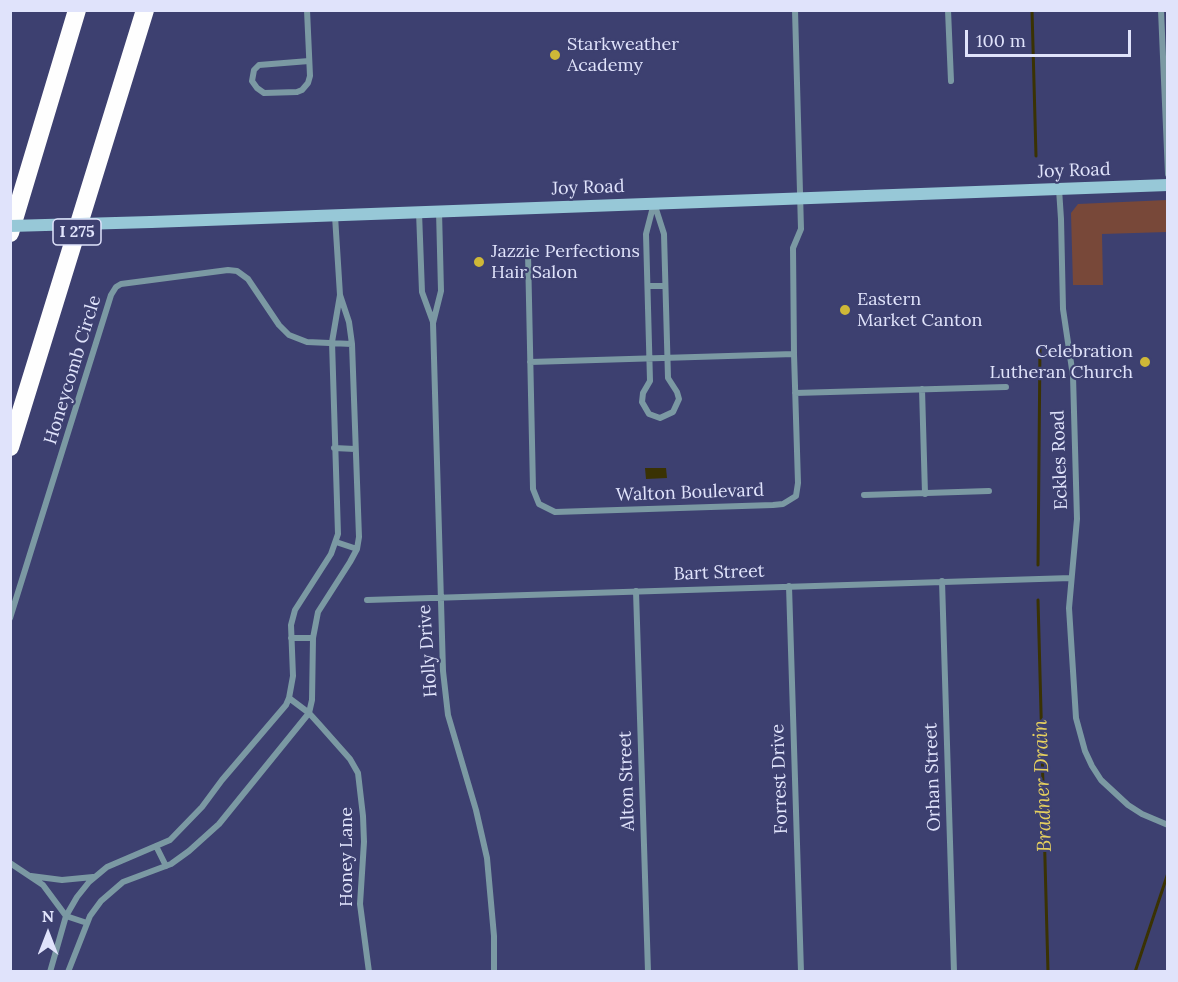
<!DOCTYPE html>
<style>
body{margin:0}
#map{position:relative;width:1178px;height:982px;overflow:hidden;background:#3d4070;font-family:Lora,serif}
canvas{display:block}
.frame{position:absolute;inset:0;border:12px solid #e0e3fb;pointer-events:none}
.north{position:absolute;left:18px;top:904px;width:60px;height:60px;-webkit-text-stroke:4px #3d4070;paint-order:stroke;rotate:0deg;font-size:16px;font-weight:700;line-height:24px;text-align:center;color:#e0e3fb}
.north::after{content:'';display:block;margin:auto;width:21px;height:27px;background:#e0e3fb;clip-path:polygon(50% 0,100% 100%,50% 72%,0 100%)}
.scale{position:absolute;left:965px;top:30px;width:166px;height:27px;box-sizing:border-box;border:3px solid #e0e3fb;border-top:0;padding-left:8px;font-size:18px;line-height:21px;white-space:nowrap;color:#e0e3fb;-webkit-text-stroke:4px #3d4070;paint-order:stroke}
</style>
<div id="map">
<canvas width="1178" height="982"></canvas>
<div class="frame"></div>
<div class="north">N</div>
<div class="scale">100 m</div>
</div>
<script>
const ctx = document.querySelector('canvas').getContext('2d');
ctx.lineJoin = 'round';
function fill(path, color) { ctx.fillStyle = color; ctx.fill(path, 'evenodd'); }
const poly = rows => new Path2D(rows.map(r => 'M' + r).join(''));
function strokePath(path, color, width, dash) { ctx.strokeStyle = color; ctx.lineWidth = width; ctx.lineCap = dash ? 'butt' : 'round'; ctx.setLineDash(dash || []); ctx.stroke(path); }
function write(font, color, halo, rows, align = 'center') {
  ctx.font = font + ' Lora,serif'; ctx.lineWidth = 4.5; ctx.setLineDash([]); ctx.textBaseline = 'middle'; ctx.strokeStyle = halo; ctx.fillStyle = color; for (const [text, x, y, turn = 0] of rows) {
    ctx.save(); ctx.translate(x, y); ctx.rotate((+turn || 0) * Math.PI / 180); ctx.textAlign = isNaN(turn) ? turn : align; if (halo) ctx.strokeText(text, 0, 0); ctx.fillText(text, 0, 0); ctx.restore();
  }
}
const green = poly([
 [1167,200,1167,232,1102,234,1103,285,1073,285,1071,213,1078,204]
]);
const water = poly([
 [645,468,666,468,667,478,646,479]
]);
const stream = poly([
 [1032,10,1036,156],
 [1038,565,1040,345],
 [1038,600,1048,972],
 [1135,972,1168,873]
]);
const street = poly([
 [307,10,310,76,308,83,302,90,297,92,264,93,257,88,252,81,254,70,259,65,309,61],
 [948,10,951,81],
 [1161,10,1168,174],
 [1059,189,1061,219,1063,309,1073,376,1077,519,1069,608,1076,718,1085,751,1092,766,1101,780,1128,805,1142,814,1168,825],
 [654,203,664,234,668,378,677,392,679,399,673,412,660,418,649,414,642,402,643,393,650,381,646,234,654,203],
 [439,211,441,291,433,323,443,671,448,715,476,810,487,858,494,936,494,972],
 [419,212,422,292,433,322],
 [528,253,533,489,539,504,555,512,773,505,783,504,796,496,798,483,794,354,793,248,801,229,795,10],
 [648,286,665,286],
 [530,362,794,354],
 [922,389,925,494],
 [795,393,1006,387],
 [334,448,355,449],
 [864,495,989,491],
 [336,542,357,549],
 [942,581,954,972],
 [789,586,801,972],
 [636,591,648,972],
 [367,600,1071,578],
 [10,618,111,295,116,287,121,284,228,270,237,271,248,279,279,325,289,335,307,342,352,344],
 [291,638,313,638],
 [289,698,309,713,319,724,350,759,358,773,363,816,364,842,360,904,369,972],
 [156,846,166,866],
 [10,863,43,885,66,916,87,923],
 [31,876,62,880,93,877],
 [50,972,66,916,77,897,89,882,107,867,170,840,202,807,222,780,286,705,289,698,293,676,291,625,295,610,331,554,338,534,332,342,340,295],
 [68,972,90,916,101,901,123,882,171,864,189,851,219,824,309,713,312,700,313,638,318,612,350,562,357,549,359,537,352,344,349,322,340,295,335,216]
]);
const secondary = poly([
 [151,222,1168,185]
]);
const highway = poly([
 [10,233,77,10],
 [10,447,145,10]
]);
const secondaryBridge = poly([
 [10,226,151,222]
]);
const markers = [
 [555,55,6,"#cfb837"],
 [479,262,6,"#cfb837"],
 [845,310,6,"#cfb837"],
 [1145,362,6,"#cfb837"]
];
const shields = [
 [77,232,48]
];
const shieldNames = [
 ["I 275",77,232]
];
const poiNames = [
 ["Starkweather",567,45],
 ["Academy",567,66],
 ["Jazzie Perfections",491,252],
 ["Hair Salon",491,273],
 ["Eastern",857,300],
 ["Market Canton",857,321],
 ["Celebration",1133,352,"right"],
 ["Lutheran Church",1133,373,"right"]
];
const streetNames = [
 ["Joy Road",1074,171,-2],
 ["Joy Road",588,188,-2],
 ["Honeycomb Circle",73,370,-73],
 ["Eckles Road",1060,460,-92],
 ["Walton Boulevard",690,493,-2],
 ["Bart Street",719,573,-2],
 ["Holly Drive",428,651,-94],
 ["Orhan Street",933,777,-92],
 ["Forrest Drive",780,779,-92],
 ["Alton Street",627,781,-92],
 ["Honey Lane",347,857,-90]
];
const waterNames = [
 ["Bradner Drain",1043,786,-92]
];
fill(green, '#784839');
fill(water, '#3a3203');
strokePath(stream, '#3a3203', 3);
strokePath(street, '#7b99a3', 6);
strokePath(secondary, '#97c8d7', 12);
strokePath(highway, '#fefefe', 18);
strokePath(secondaryBridge, '#97c8d7', 12);
for (const [x, y, r, color] of markers) { const dot = new Path2D(); dot.arc(x, y, r, 0, 2 * Math.PI); ctx.fillStyle = color; ctx.fill(dot); strokePath(dot, '#3d4070', 2); }
for (const [x, y, w] of shields) { const box = new Path2D(); box.roundRect(x - w / 2, y - 13, w, 26, 4.5); ctx.fillStyle = '#3d4070'; ctx.fill(box); strokePath(box, '#e0e3fb', 1.5); }
write('bold 16px', '#e0e3fb', null, shieldNames);
write('18px', '#e0e3fb', '#3d4070', poiNames, 'left');
write('18px', '#e0e3fb', '#3d4070', streetNames);
write('italic 20px', '#e6d05f', '#3d4070', waterNames);
</script>
